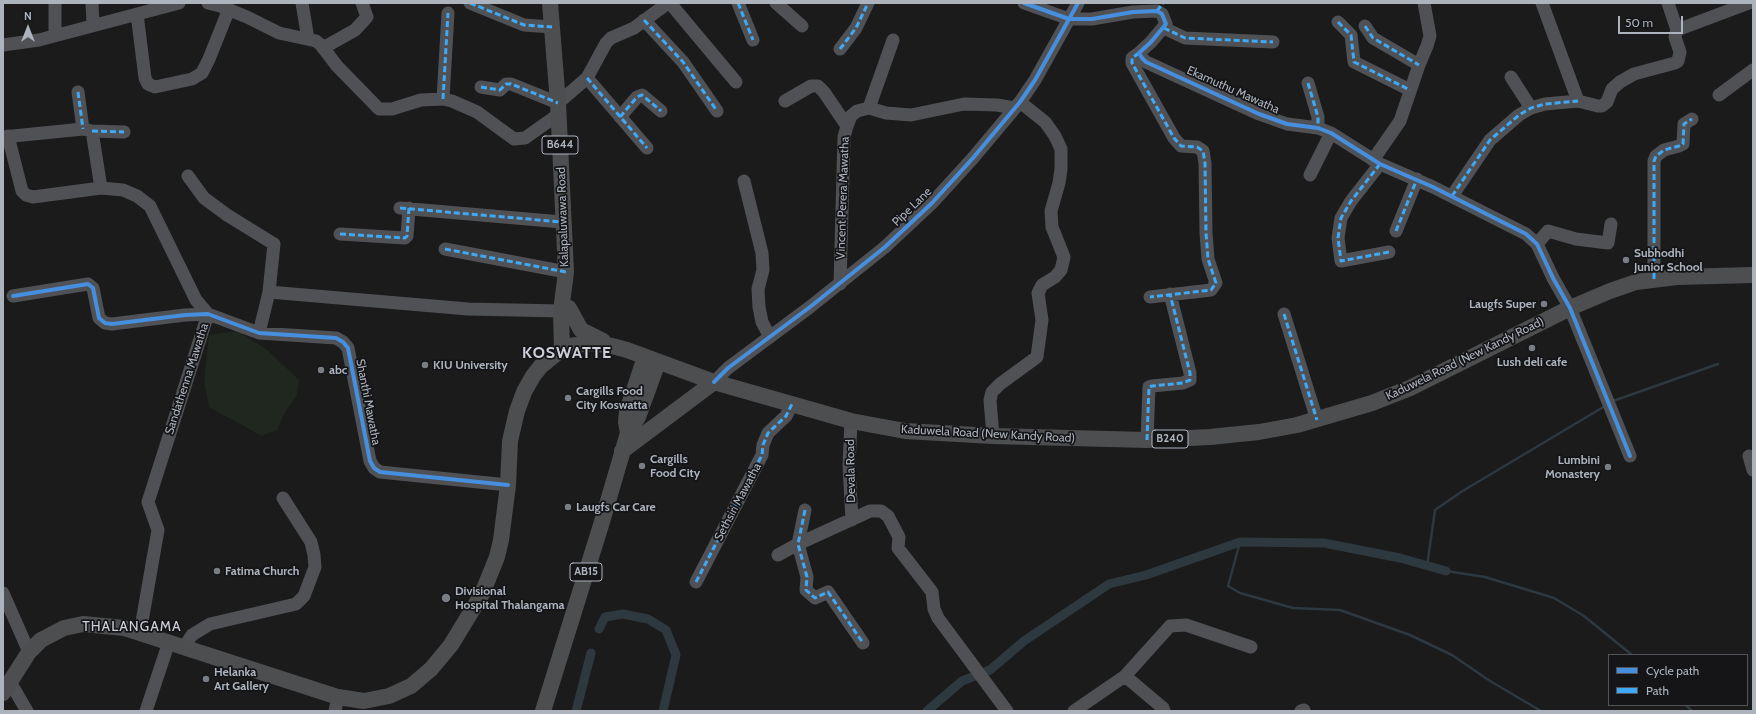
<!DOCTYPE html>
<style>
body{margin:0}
#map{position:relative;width:1756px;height:714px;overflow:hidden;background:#1b1b1c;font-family:Cabin,sans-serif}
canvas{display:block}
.frame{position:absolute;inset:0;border:4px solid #acb3bd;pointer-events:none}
.legend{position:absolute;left:1608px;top:654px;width:140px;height:52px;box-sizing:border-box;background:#151518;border:1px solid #51545a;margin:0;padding:5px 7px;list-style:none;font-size:12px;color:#acb3bd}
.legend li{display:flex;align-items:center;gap:8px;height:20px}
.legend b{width:20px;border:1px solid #51545a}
.north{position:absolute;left:8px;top:8px;width:40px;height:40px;-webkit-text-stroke:3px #151518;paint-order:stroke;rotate:0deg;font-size:11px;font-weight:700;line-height:16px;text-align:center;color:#acb3bd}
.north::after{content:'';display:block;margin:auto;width:14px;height:18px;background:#acb3bd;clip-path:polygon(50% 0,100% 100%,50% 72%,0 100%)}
.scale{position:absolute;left:1618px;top:16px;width:65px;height:18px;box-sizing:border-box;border:2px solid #acb3bd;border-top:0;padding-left:5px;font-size:12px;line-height:14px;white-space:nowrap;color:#acb3bd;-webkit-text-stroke:3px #151518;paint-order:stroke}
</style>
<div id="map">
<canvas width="1756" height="714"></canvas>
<div class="frame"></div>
<ul class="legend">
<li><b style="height:5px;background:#468fdf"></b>Cycle path</li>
<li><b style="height:5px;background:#3fa9f5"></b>Path</li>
</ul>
<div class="north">N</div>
<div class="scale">50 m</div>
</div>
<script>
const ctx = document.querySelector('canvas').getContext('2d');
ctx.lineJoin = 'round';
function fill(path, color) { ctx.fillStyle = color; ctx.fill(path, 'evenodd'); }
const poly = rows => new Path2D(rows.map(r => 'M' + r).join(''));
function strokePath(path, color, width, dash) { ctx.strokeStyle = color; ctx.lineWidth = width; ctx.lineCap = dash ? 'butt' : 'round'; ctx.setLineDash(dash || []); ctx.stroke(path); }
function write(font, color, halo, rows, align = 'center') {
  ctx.font = font + ' Cabin,sans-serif'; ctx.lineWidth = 3.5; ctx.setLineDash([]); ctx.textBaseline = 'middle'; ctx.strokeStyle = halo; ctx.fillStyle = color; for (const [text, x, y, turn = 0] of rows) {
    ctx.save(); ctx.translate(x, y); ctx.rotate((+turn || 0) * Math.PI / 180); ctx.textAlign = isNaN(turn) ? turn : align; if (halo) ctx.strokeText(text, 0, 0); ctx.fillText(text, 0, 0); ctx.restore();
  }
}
const green = poly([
 [237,331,266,349,299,380,297,395,285,412,277,430,262,436,209,407,205,386,205,372,209,335]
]);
const stream = poly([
 [1613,401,1718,364],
 [1240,542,1228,586,1240,593,1293,608,1340,610,1410,635,1452,655,1490,681,1541,711],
 [1427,566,1435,510,1461,492,1605,406],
 [1446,571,1485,577,1554,598,1584,616,1632,655],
 [1686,705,1692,711]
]);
const canal = poly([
 [599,629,605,617,623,614,648,619,666,630,676,655,663,711],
 [576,711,591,653],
 [927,711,962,681,990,670,1024,641,1109,584,1146,575,1240,542,1324,543,1400,558,1446,571]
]);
const minor = poly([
 [55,3,55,34],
 [92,3,93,25],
 [208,3,220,6,247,17,279,33,316,41,321,45,337,66,379,109,392,109,421,100,443,99,452,101,477,112,514,139,525,138,559,114],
 [302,3,308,39],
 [470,3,524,25,552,27],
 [670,3,736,82],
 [738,3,753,40],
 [776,3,802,26],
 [1024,3,1069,19,1092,19,1133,12,1157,11,1162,14,1166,24,1151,42,1139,53,1142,58,1146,62,1259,114,1287,124,1318,128,1331,133,1380,164,1433,187,1526,234,1537,244,1553,278,1570,308,1630,456],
 [1542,3,1578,101,1598,106,1602,106,1607,102,1612,89,1620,82,1634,74,1675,63,1678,61,1680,52,1675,37,1677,30,1749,3],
 [1668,3,1677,30],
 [137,14,145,78,148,84,155,87,192,79,202,73,209,59,229,9],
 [644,20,683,62,717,111],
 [1338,22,1351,35,1354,62,1410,90],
 [1365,26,1373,38,1419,65],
 [1164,28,1185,38,1273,42],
 [3,45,39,40,179,3],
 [323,48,355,30,367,17,362,3],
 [840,49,856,28,868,3],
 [1139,53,1132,58,1132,63,1174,138,1181,146,1197,147,1203,151,1205,163,1206,233,1208,259,1216,283,1211,290,1150,297],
 [1511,77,1531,108],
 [587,78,647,148],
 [1308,83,1318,117,1318,128],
 [481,87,500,90,506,84,511,84,558,103,587,78,606,43,611,38,634,28,668,3],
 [78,92,83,129],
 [1719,95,1753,70],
 [443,99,448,13],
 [785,101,811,86,818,86,824,92,847,126,844,137,840,284],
 [869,108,893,40],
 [620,117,637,97,642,95,661,111],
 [847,126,851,116,857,111,869,108,886,113,911,115,964,104,997,105,1015,108],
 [92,131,124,132],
 [8,136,22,191,26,195,33,197,101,188,123,190,137,196,150,206,196,300,208,314],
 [3,137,83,129,92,131,101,188],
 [1373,160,1400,121,1419,65,1427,46,1430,36,1424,3],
 [1380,164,1351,201,1341,218,1338,238,1341,261,1389,252],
 [1310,175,1331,133],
 [188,176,204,198,227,215,274,244,269,292,468,309,561,311],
 [744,181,762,253,763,270,758,289,759,307,762,322,770,337],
 [1452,196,1490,140,1519,115,1531,108,1545,104,1578,101],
 [400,208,562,222],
 [1396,231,1417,179],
 [340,234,405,238,407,236,409,208],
 [1537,244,1548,231,1576,239,1608,243,1611,224],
 [445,249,566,272],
 [1654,279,1654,161,1656,156,1664,150,1679,146,1683,144,1684,124,1692,119],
 [13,296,88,284,93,288,99,318,105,323,112,324,185,315,208,314,259,333,336,338,343,342,348,348,370,461,374,468,380,472,508,485],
 [1284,314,1317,420],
 [259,333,269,292],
 [714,382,728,368,810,307,885,247,932,203,973,158,1020,102,1035,80,1078,3],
 [851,421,849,466,852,520],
 [993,436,990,400,992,392,1000,384,1037,357,1042,320,1038,293,1042,285,1055,277,1061,270,1064,257,1052,227,1051,211,1059,183,1061,169,1061,149,1055,136,1045,122,1020,102],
 [1147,440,1149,387,1152,386,1183,383,1190,380,1190,373,1170,294],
 [1749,456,1753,470],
 [805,510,798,544,807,577,806,590,815,598,828,592,863,643],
 [778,555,798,544,870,511,881,511,888,516,899,537,898,548,932,592,934,609,938,618,1007,711],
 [696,582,762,455,763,445,768,433,786,416,792,404],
 [3,593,29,652],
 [140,633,158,530,148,502,208,314],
 [184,647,192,635,210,624,296,604,304,596,315,567,314,555,311,542,283,498],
 [1125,676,1170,626,1186,625,1251,647],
 [10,682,27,711],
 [146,711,169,642],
 [335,711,338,697],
 [1074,711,1125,676,1163,708,1164,711],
 [1301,711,1304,710]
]);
const major = poly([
 [550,3,558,103,566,272,561,311,562,349],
 [569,308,581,330,603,341],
 [628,433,626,422,627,411,645,357],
 [622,451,714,382],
 [3,693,29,652,41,640,64,628,83,624,124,628,338,697,364,701,389,696,411,686,431,669,451,645,482,594,497,557,501,540,508,485,510,441,517,411,524,392,533,376,541,366,562,349,570,346,591,343,612,346,627,350,714,382,851,421,905,431,993,436,1147,440,1210,437,1259,432,1297,425,1372,403,1410,388,1570,308,1610,291,1636,282,1677,277,1753,275],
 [543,711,601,525,628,433,638,417,658,362]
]);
const quiet = poly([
 [470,3,524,25,552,27],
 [738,3,753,40],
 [1157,11,1163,3],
 [644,20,683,62,717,111],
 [1338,22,1351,35,1354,62,1410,90],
 [1365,26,1373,38,1419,65],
 [1164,28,1185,38,1273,42],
 [840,49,856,28,868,3],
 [1139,53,1132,58,1132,63,1174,138,1181,146,1197,147,1203,151,1205,163,1206,233,1208,259,1216,283,1211,290,1150,297],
 [587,78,647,148],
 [1308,83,1318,117,1318,128],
 [481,87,500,90,506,84,511,84,558,103],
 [78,92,83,129],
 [443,99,448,13],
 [620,117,637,97,642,95,661,111],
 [92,131,124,132],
 [1380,164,1351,201,1341,218,1338,238,1341,261,1389,252],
 [1452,196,1490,140,1519,115,1531,108,1545,104,1578,101],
 [400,208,562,222],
 [1396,231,1417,179],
 [340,234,405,238,407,236,409,208],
 [445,249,566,272],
 [1654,279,1654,161,1656,156,1664,150,1679,146,1683,144,1684,124,1692,119],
 [1284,314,1317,420],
 [1147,440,1149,387,1152,386,1183,383,1190,380,1190,373,1170,294],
 [805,510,798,544,807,577,806,590,815,598,828,592,863,643],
 [696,582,762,455,763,445,768,433,786,416,792,404]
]);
const cycleway = poly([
 [1024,3,1069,19,1092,19,1133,12,1157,11,1162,14,1166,24,1151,42,1139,53,1142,58,1146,62,1259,114,1287,124,1318,128,1331,133,1380,164,1433,187,1526,234,1537,244,1553,278,1570,308,1630,456],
 [13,296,88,284,93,288,99,318,105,323,112,324,185,315,208,314,259,333,336,338,343,342,348,348,370,461,374,468,380,472,508,485],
 [714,382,728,368,810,307,885,247,932,203,973,158,1020,102,1035,80,1078,3]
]);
const markers = [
 [1626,260,4,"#797e85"],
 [1544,304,4,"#797e85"],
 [1532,348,4,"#797e85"],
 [425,365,4,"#797e85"],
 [321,370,4,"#797e85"],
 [568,398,4,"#797e85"],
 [642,466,4,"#797e85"],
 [1608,467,4,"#797e85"],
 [568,507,4,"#797e85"],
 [217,571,4,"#797e85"],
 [446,598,5,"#797e85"],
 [206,679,4,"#797e85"]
];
const shields = [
 [560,145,36],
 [1170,439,36],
 [586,572,32]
];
const shieldNames = [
 ["B644",560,145],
 ["B240",1170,439],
 ["AB15",586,572]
];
const streetNames = [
 ["Ekamuthu Mawatha",1233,90,24],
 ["Vincent Perera Mawatha",843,198,-88],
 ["Pipe Lane",912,207,-44],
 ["Kalapaluwawa Road",563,217,-92],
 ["Kaduwela Road (New Kandy Road)",1465,359,-26],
 ["Sandathenna Mawatha",187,379,-72],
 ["Shanthi Mawatha",368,402,79],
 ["Kaduwela Road (New Kandy Road)",988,434,3],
 ["Devala Road",851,471,-91],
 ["Sethsiri Mawatha",738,502,-62]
];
const poiNames = [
 ["Subhodhi",1634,253],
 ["Junior School",1634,267],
 ["Laugfs Super",1536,304,"right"],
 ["Lush deli cafe",1532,362,"center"],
 ["KIU University",433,365],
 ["abc",329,370],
 ["Cargills Food",576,391],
 ["City Koswatta",576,405],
 ["Cargills",650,459],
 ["Food City",650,473],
 ["Lumbini",1600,460,"right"],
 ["Monastery",1600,474,"right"],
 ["Laugfs Car Care",576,507],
 ["Fatima Church",225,571],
 ["Divisional",455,591],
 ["Hospital Thalangama",455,605],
 ["Helanka",214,672],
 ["Art Gallery",214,686]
];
const quarterNames = [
 ["THALANGAMA",132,627]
];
const districtNames = [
 ["KOSWATTE",567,353]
];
fill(green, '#1f271f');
strokePath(stream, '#2d383f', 2.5);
strokePath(canal, '#2d383f', 9);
strokePath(minor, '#4f5155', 13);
strokePath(major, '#4d4e50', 16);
strokePath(quiet, '#3fa9f5', 3, [6, 3]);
strokePath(cycleway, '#468fdf', 4);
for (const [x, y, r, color] of markers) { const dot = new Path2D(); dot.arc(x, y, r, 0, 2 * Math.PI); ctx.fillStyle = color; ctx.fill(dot); strokePath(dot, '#151518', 1.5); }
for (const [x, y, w] of shields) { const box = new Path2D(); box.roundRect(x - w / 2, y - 9, w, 18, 3); ctx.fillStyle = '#151518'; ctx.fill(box); strokePath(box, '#acb3bd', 1); }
write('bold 11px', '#acb3bd', null, shieldNames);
write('12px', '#acb3bd', '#151518', streetNames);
write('bold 12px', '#acb3bd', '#151518', poiNames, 'left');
ctx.letterSpacing = '1px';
write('14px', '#ced1d9', '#151518', quarterNames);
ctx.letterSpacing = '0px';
ctx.letterSpacing = '1px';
write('bold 16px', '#ced1d9', '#151518', districtNames);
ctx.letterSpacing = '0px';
</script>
